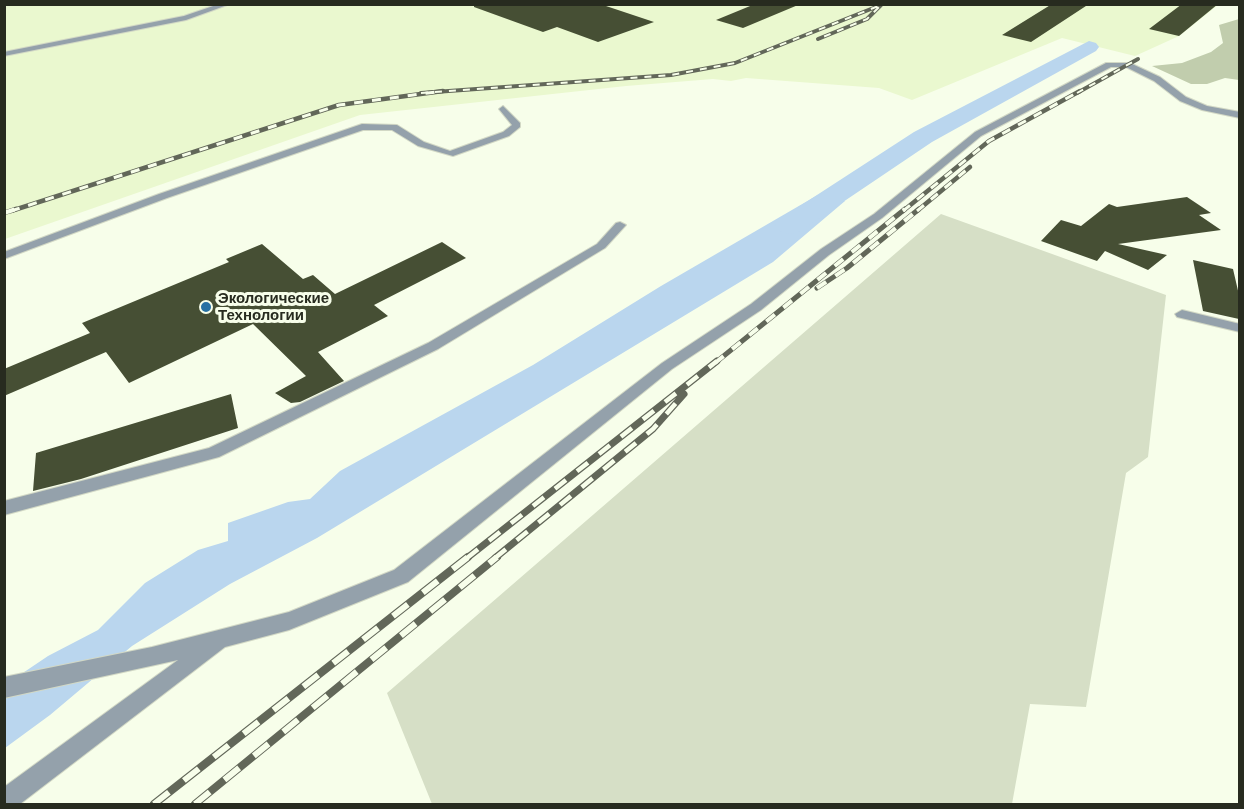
<!DOCTYPE html>
<meta charset="utf-8">
<style>
body{margin:0}
#map{position:relative;width:1244px;height:809px;overflow:hidden;background:#f7feea;font-family:Barlow,sans-serif}
canvas{display:block}
.frame{position:absolute;inset:0;border:6px solid #272b1f;pointer-events:none}
</style>
<div id="map">
<canvas width="1244" height="809"></canvas>
<div class="frame"></div>
</div>
<script>
const ctx = document.querySelector('canvas').getContext('2d');
ctx.lineJoin = 'round';
function fill(path, color) { ctx.fillStyle = color; ctx.fill(path, 'evenodd'); }
const poly = rows => new Path2D(rows.map(r => 'M' + r).join(''));
function strokePath(path, color, width, dash) { ctx.strokeStyle = color; ctx.lineWidth = width; ctx.lineCap = dash ? 'butt' : 'round'; ctx.setLineDash(dash || []); ctx.stroke(path); }
function write(font, color, halo, rows, align = 'center') {
  ctx.font = font + ' Barlow,sans-serif'; ctx.lineWidth = 6; ctx.setLineDash([]); ctx.textBaseline = 'middle'; ctx.strokeStyle = halo; ctx.fillStyle = color; for (const [text, x, y, turn = 0] of rows) {
    ctx.save(); ctx.translate(x, y); ctx.rotate((+turn || 0) * Math.PI / 180); ctx.textAlign = isNaN(turn) ? turn : align; if (halo) ctx.strokeText(text, 0, 0); ctx.fillText(text, 0, 0); ctx.restore();
  }
}
const built = poly([
 [4,5,1218,5,1179,36,1135,56,1062,38,912,100,879,88,746,78,731,81,713,79,626,86,360,115,5,239]
]);
const green = poly([
 [941,214,1166,295,1148,457,1126,473,1086,707,1030,704,1012,804,432,804,387,693]
]);
const forest = poly([
 [1239,19,1239,80,1225,78,1207,84,1191,84,1152,66,1182,63,1211,52,1223,43,1219,25]
]);
const water = poly([
 [829,192,845,201,773,262,317,538,230,584,132,646,50,715,5,748,5,685,48,656,98,630,145,583,198,550,228,541,228,523,288,502,310,499,340,471,533,365,661,286,816,196]
]);
const river = poly([
 [1089,41,1096,43,1099,47,1096,51,932,142,800,231,790,234,780,231,775,225,780,219,914,132,1089,41]
]);
const building = poly([
 [474,4,600,4,654,22,598,42,557,27,543,32,474,7],
 [755,4,798,4,798,5,743,28,716,20],
 [1052,4,1089,4,1031,42,1002,35],
 [1182,4,1218,4,1179,36,1149,29],
 [1187,197,1211,213,1199,215,1221,230,1118,244,1167,255,1148,270,1105,251,1097,261,1041,241,1061,220,1081,226,1109,204,1117,207],
 [442,242,466,258,374,305,388,316,318,352,344,381,300,402,291,403,275,393,306,376,253,324,129,383,106,352,4,396,4,369,90,333,82,323,229,262,226,259,262,244,303,279,313,275,335,294],
 [1193,260,1233,269,1239,295,1239,319,1203,311],
 [231,394,238,428,81,479,33,491,36,453]
]);
const minor = poly([
 [219,4,230,4,186,20,4,56,4,52,184,16,219,4],
 [1106,63,1130,63,1160,77,1186,97,1207,106,1240,112,1240,118,1202,110,1180,101,1154,81,1126,67,1111,67,981,136,882,218,829,255,761,310,672,369,408,582,289,630,225,647,20,804,4,804,4,787,178,660,4,698,4,677,152,647,289,612,394,570,662,363,751,304,821,249,874,214,975,132,1106,63],
 [503,106,520,123,520,127,509,136,453,156,418,146,392,130,363,130,167,198,4,259,4,252,159,194,362,124,397,125,424,142,450,151,503,132,512,125,499,109,503,106],
 [620,222,626,225,605,248,438,349,219,457,4,515,4,501,209,448,428,343,597,244,616,223,620,222],
 [1182,310,1240,324,1240,332,1177,317,1175,314,1182,310]
]);
const railFar4 = poly([
 [421,93,671,75,735,63,881,5,867,19,818,39],
 [1077,93,1138,59]
]);
const railFar3 = poly([
 [11,211,339,105,443,91],
 [903,211,989,141,1080,91],
 [917,211,970,167]
]);
const railFar2 = poly([
 [4,213,16,209],
 [817,288,847,268,919,209],
 [715,363,905,209]
]);
const railFar1 = poly([
 [467,558,717,361],
 [495,558,653,429,684,394]
]);
const rail = poly([
 [154,804,468,557],
 [195,804,497,557]
]);
const markers = [
 [206,307,6,"#2670a3"]
];
const poiNames = [
 ["Экологические",218,298],
 ["Технологии",218,315]
];
fill(built, '#eaf8cf');
fill(green, '#d6dfc6');
fill(forest, '#c1cdad');
fill(water, '#bad6ee');
fill(river, '#bad6ee');
fill(building, '#464f34');
strokePath(minor, '#d2d8c5', 2);
fill(minor, '#94a1ab');
strokePath(railFar4, '#626759', 4);
strokePath(railFar3, '#626759', 4.5);
strokePath(railFar2, '#626759', 5);
strokePath(railFar1, '#626759', 7);
strokePath(rail, '#626759', 8);
strokePath(railFar4, '#f7feea', 2, [7]);
strokePath(railFar3, '#f7feea', 3, [9]);
strokePath(railFar2, '#f7feea', 4, [11]);
strokePath(railFar1, '#f7feea', 4.5, [14]);
strokePath(rail, '#f7feea', 6, [19]);
for (const [x, y, r, color] of markers) { const dot = new Path2D(); dot.arc(x, y, r, 0, 2 * Math.PI); ctx.fillStyle = color; ctx.fill(dot); strokePath(dot, '#f7feea', 2); }
write('bold 15px', '#272b1f', '#f7feea', poiNames, 'left');
</script>
